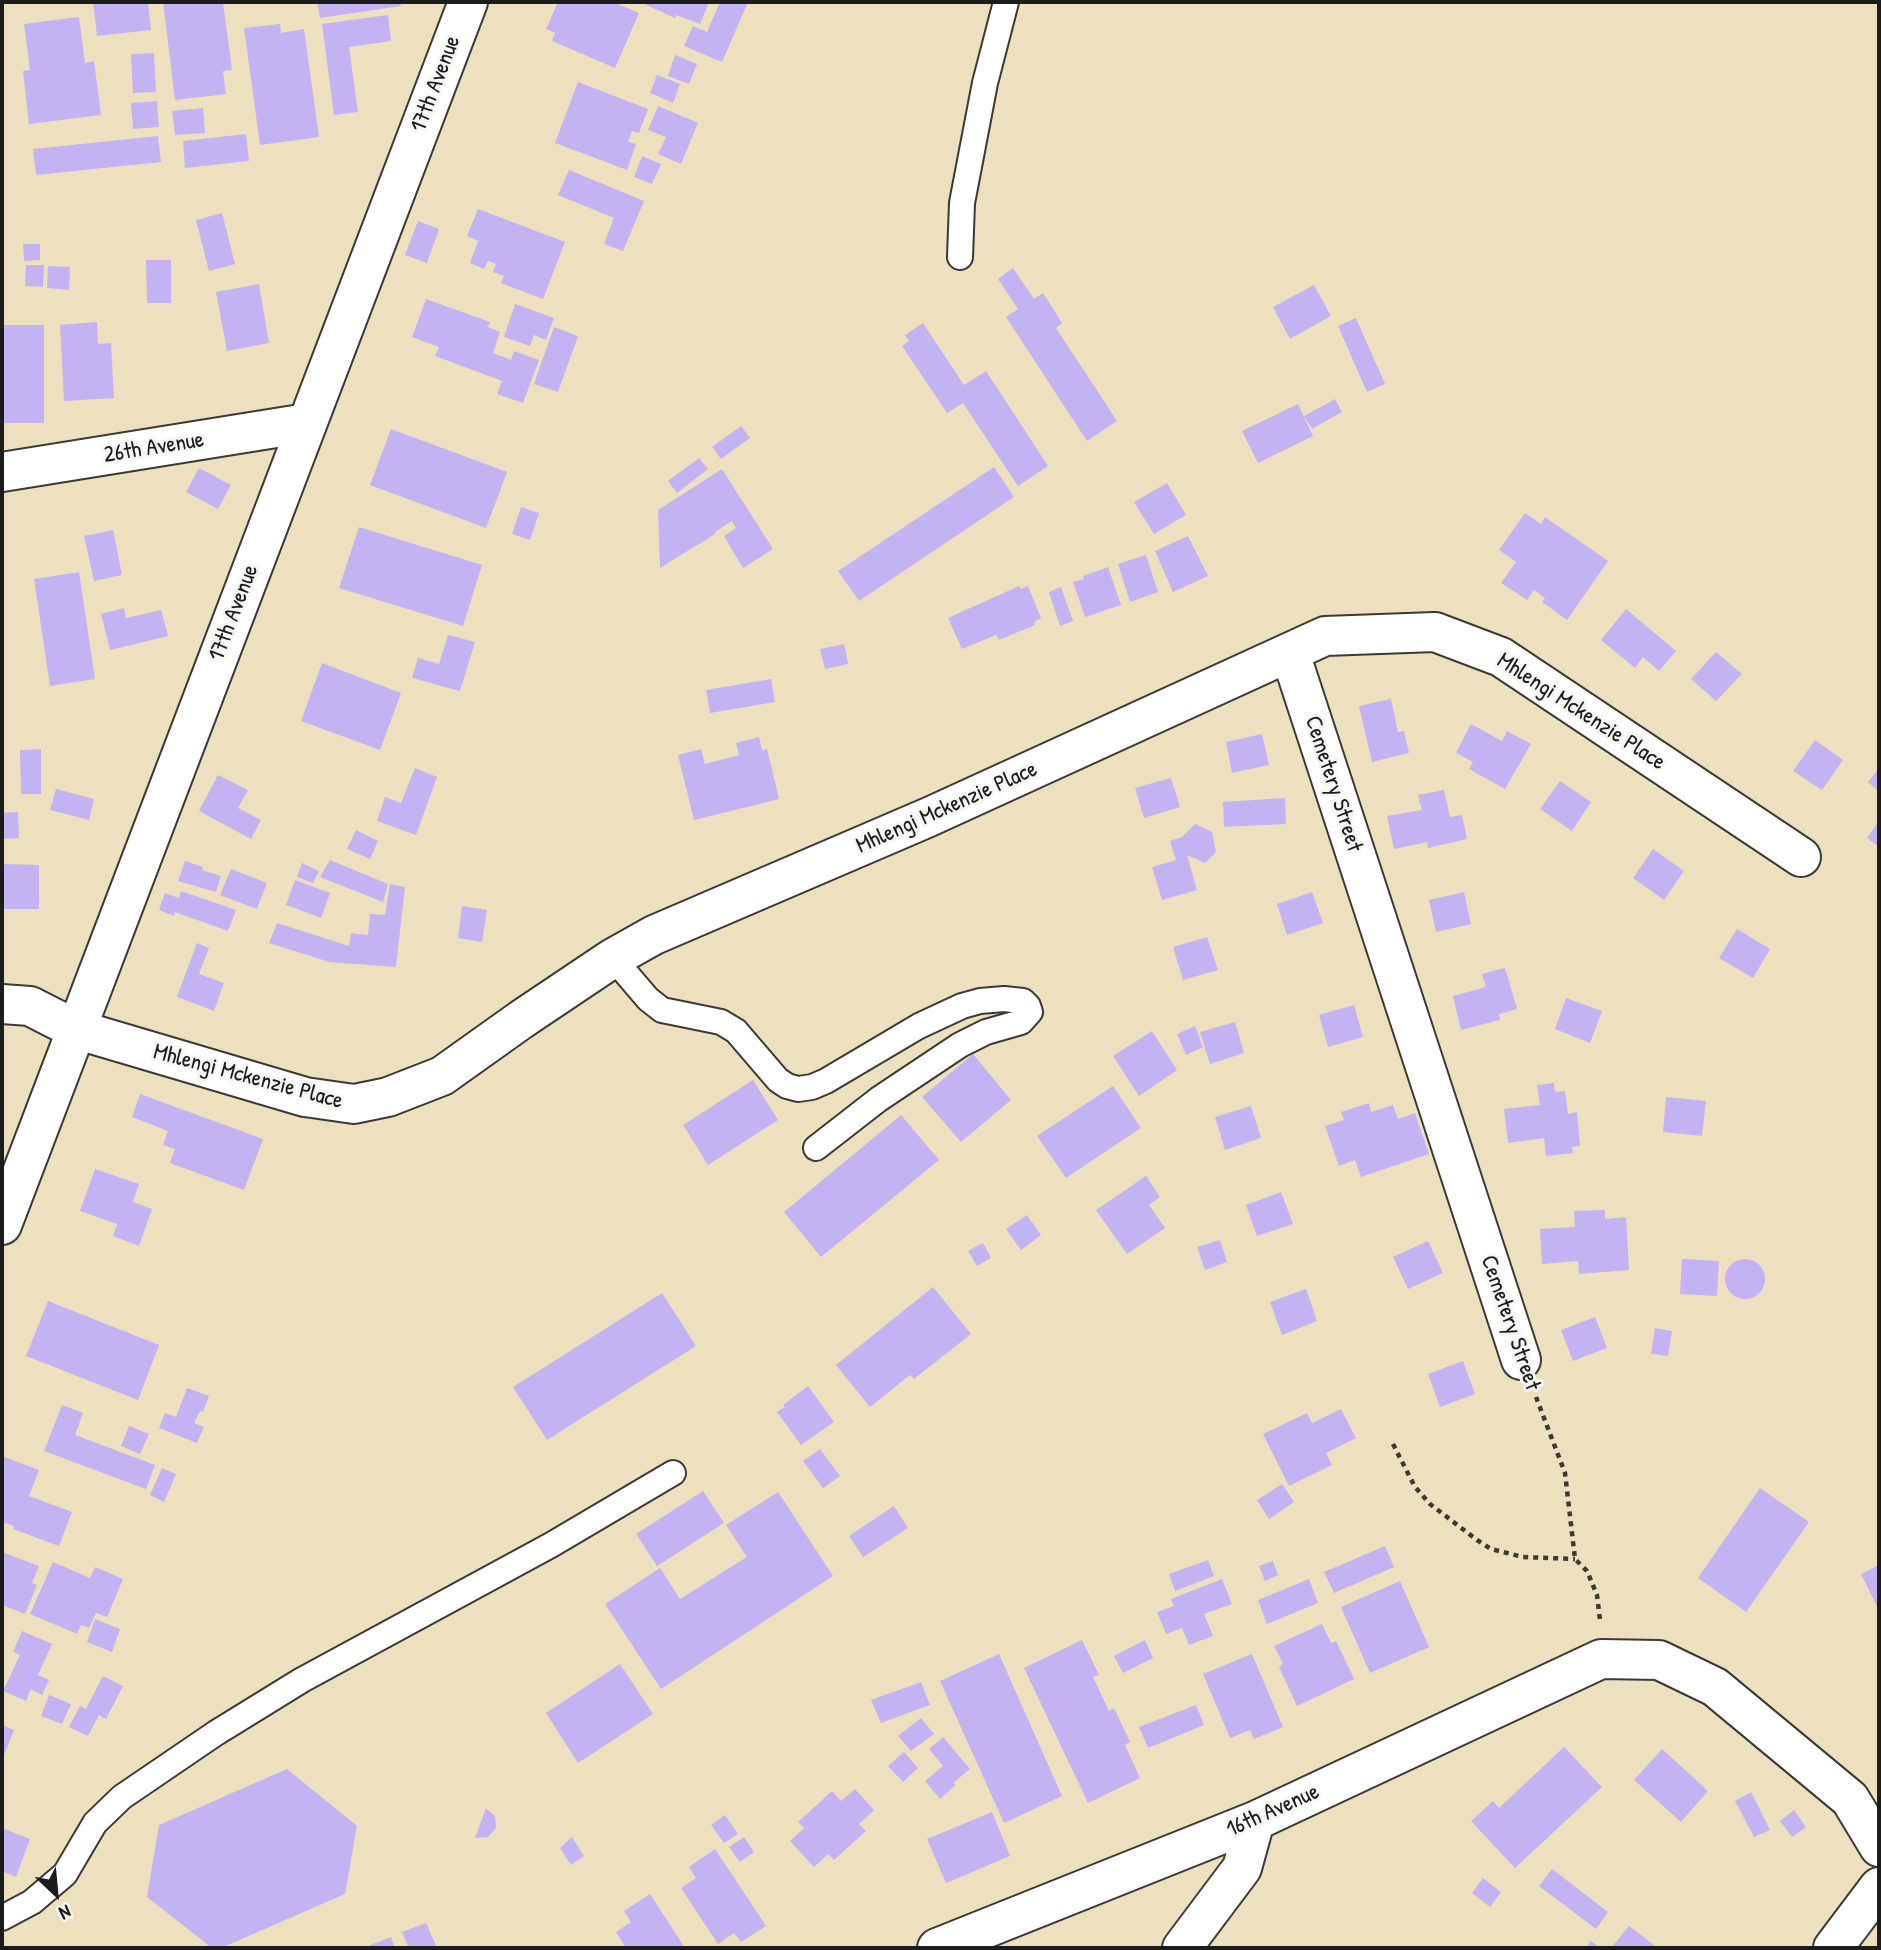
<!DOCTYPE html>
<style>
body{margin:0}
#map{position:relative;width:1881px;height:1950px;overflow:hidden;background:#ece0bf;font-family:"Patrick Hand",sans-serif}
canvas{display:block}
.frame{position:absolute;inset:0;border:4px solid #1c1c1c;pointer-events:none}
.north{position:absolute;left:21px;top:1859px;width:70px;height:70px;-webkit-text-stroke:5px #f6f6f2;paint-order:stroke;rotate:154deg;font-size:19px;font-weight:700;line-height:28px;text-align:center;color:#1c1c1c}
.north::after{content:'';display:block;margin:auto;width:24px;height:32px;background:#1c1c1c;clip-path:polygon(50% 0,100% 100%,50% 72%,0 100%)}
</style>
<div id="map">
<canvas width="1881" height="1950"></canvas>
<div class="frame"></div>
<div class="north">N</div>
</div>
<script>
const ctx = document.querySelector('canvas').getContext('2d');
ctx.lineJoin = 'round';
function fill(path, color) { ctx.fillStyle = color; ctx.fill(path, 'evenodd'); }
const poly = rows => new Path2D(rows.map(r => 'M' + r).join(''));
function strokePath(path, color, width, dash) { ctx.strokeStyle = color; ctx.lineWidth = width; ctx.lineCap = dash ? 'butt' : 'round'; ctx.setLineDash(dash || []); ctx.stroke(path); }
function write(font, color, halo, rows, align = 'center') {
  ctx.font = font + ' "Patrick Hand",sans-serif'; ctx.lineWidth = 6; ctx.setLineDash([]); ctx.textBaseline = 'middle'; ctx.strokeStyle = halo; ctx.fillStyle = color; for (const [text, x, y, turn = 0] of rows) {
    ctx.save(); ctx.translate(x, y); ctx.rotate((+turn || 0) * Math.PI / 180); ctx.textAlign = isNaN(turn) ? turn : align; if (halo) ctx.strokeText(text, 0, 0); ctx.fillText(text, 0, 0); ctx.restore();
  }
}
const building = poly([
 [93,2,148,2,151,30,97,36],
 [163,2,223,2,232,70,223,71,226,94,175,100],
 [317,2,400,2,401,6,320,18],
 [558,2,613,2,639,13,615,68,552,41,555,33,546,29],
 [640,2,709,2,700,24,676,15,675,18],
 [720,2,748,2,722,62,684,46,693,26,707,32],
 [388,15,391,41,349,47,358,112,334,115,322,24],
 [79,17,85,63,94,61,101,115,29,124,23,71,30,70,24,24],
 [280,24,281,33,304,29,319,137,260,145,244,28],
 [154,53,156,92,133,93,131,54],
 [675,55,697,64,689,84,668,76],
 [657,75,680,84,673,103,650,93],
 [578,82,648,109,639,133,632,131,628,142,636,144,627,170,555,143],
 [157,101,159,127,133,129,131,103],
 [658,106,698,123,681,164,658,154,666,137,648,130],
 [203,108,205,133,175,135,172,111],
 [246,134,249,161,185,168,183,141],
 [158,136,161,162,36,175,33,149],
 [642,156,661,164,652,184,634,177],
 [569,170,644,201,623,251,604,244,614,218,558,195],
 [478,209,565,242,543,299,501,283,504,276,493,272,496,264,488,261,484,269,470,263,478,241,467,236],
 [222,213,235,264,209,271,196,220],
 [418,221,439,229,427,263,405,255],
 [23,244,40,244,40,260,24,261],
 [146,260,171,260,171,303,147,303],
 [26,265,44,265,43,287,25,286],
 [48,266,70,267,69,290,47,288],
 [1013,268,1034,299,1043,293,1062,323,1056,328,1117,421,1087,441,1006,317,1018,309,998,279],
 [259,284,269,343,227,351,216,292],
 [1314,285,1331,316,1290,339,1273,307],
 [426,299,490,322,488,327,500,332,493,353,511,360,514,351,539,360,523,403,497,394,502,381,435,356,439,347,412,337],
 [515,304,554,318,546,340,534,335,530,346,504,337],
 [1356,318,1385,384,1367,392,1338,326],
 [97,322,98,344,111,343,114,398,64,401,60,325],
 [923,323,964,385,986,371,1048,466,1018,486,963,403,947,413,902,346,909,341,905,335],
 [2,325,44,325,44,423,2,423],
 [554,327,578,336,558,392,534,384],
 [1335,399,1342,412,1312,429,1304,416],
 [1298,404,1313,436,1258,463,1242,431],
 [741,426,750,438,721,459,712,447],
 [391,429,507,472,486,528,370,485],
 [699,458,708,469,677,493,668,481],
 [994,467,1014,497,859,601,838,571],
 [199,468,231,485,218,509,186,492],
 [722,469,773,549,743,568,724,536,736,528,732,521,715,532,715,534,660,568,658,510],
 [1167,483,1186,515,1154,534,1134,502],
 [521,507,539,513,530,540,512,534],
 [1525,513,1541,524,1545,517,1608,561,1567,620,1542,602,1545,598,1534,590,1527,600,1501,583,1516,562,1499,550],
 [359,527,482,565,463,626,339,588],
 [113,530,122,575,94,581,84,536],
 [1188,536,1208,576,1173,592,1155,551],
 [1146,555,1158,592,1130,602,1118,564],
 [1108,567,1121,605,1085,617,1073,582,1084,579,1083,576],
 [79,572,95,679,50,686,34,579],
 [1019,586,1021,589,1028,586,1041,618,1034,622,1035,625,999,640,996,635,962,649,948,618],
 [1061,587,1073,621,1060,626,1049,592],
 [124,608,126,618,161,610,168,636,110,650,101,614],
 [1626,609,1676,651,1659,671,1643,657,1635,668,1601,640],
 [448,635,475,642,460,691,412,678,418,658,439,664],
 [844,644,848,664,825,669,820,649],
 [1716,652,1742,674,1716,701,1691,679],
 [322,663,401,693,380,750,301,721],
 [771,679,775,702,710,713,706,690],
 [1391,699,1398,732,1404,731,1409,753,1372,762,1359,706],
 [1471,724,1502,741,1507,731,1531,744,1505,789,1469,769,1473,762,1456,753],
 [1262,734,1269,765,1232,773,1226,742],
 [759,737,762,750,767,749,779,799,694,820,678,755,701,749,705,764,739,755,736,743],
 [1815,740,1843,760,1822,790,1793,771],
 [41,749,41,794,21,794,20,750],
 [415,768,437,777,416,835,377,821,385,797,401,803],
 [1879,768,1879,792,1868,782],
 [218,775,248,790,238,808,261,820,251,839,199,811],
 [1171,778,1180,807,1144,818,1135,788],
 [1560,781,1591,802,1572,831,1540,809],
 [56,789,94,799,89,820,50,810],
 [1444,790,1450,817,1462,815,1467,839,1428,848,1427,842,1394,849,1387,816,1422,810,1418,795],
 [1285,798,1286,824,1224,827,1223,802],
 [18,812,19,838,2,839,2,813],
 [1879,821,1879,847,1867,838],
 [1195,824,1212,832,1216,852,1205,863,1187,855,1197,890,1162,900,1152,867,1176,860,1170,841,1182,837],
 [356,830,378,841,370,859,347,849],
 [1653,849,1684,871,1664,900,1633,878],
 [330,860,388,884,383,902,320,877],
 [185,861,203,867,202,870,221,876,216,892,178,881],
 [302,863,319,871,313,883,297,877],
 [2,864,39,865,39,909,2,909],
 [231,869,267,883,257,909,220,895],
 [295,880,330,893,321,918,286,905],
 [390,884,405,887,396,967,329,962,269,943,277,923,349,946,351,933,368,935,370,914,385,915],
 [181,891,236,910,228,931,175,912,174,916,159,910,165,893,179,898],
 [1312,892,1323,923,1287,935,1277,904],
 [1464,892,1471,924,1436,932,1429,900],
 [462,906,487,910,482,942,458,938],
 [1737,929,1770,949,1753,978,1719,958],
 [1207,937,1218,970,1183,980,1173,947],
 [197,943,209,948,199,974,224,983,214,1011,177,997],
 [1505,968,1517,1009,1499,1014,1500,1020,1461,1030,1453,996,1486,987,1482,974],
 [1566,998,1602,1011,1590,1043,1555,1029],
 [1354,1005,1363,1037,1328,1047,1319,1015],
 [1235,1022,1244,1053,1210,1064,1200,1032],
 [1195,1026,1203,1047,1186,1055,1177,1034],
 [1152,1031,1177,1070,1139,1096,1113,1056],
 [973,1054,1011,1100,961,1142,922,1097],
 [753,1080,778,1120,708,1165,683,1125],
 [1554,1083,1555,1092,1565,1091,1568,1114,1577,1112,1580,1146,1572,1147,1573,1153,1546,1156,1544,1138,1508,1143,1504,1109,1540,1105,1537,1085],
 [1113,1086,1141,1128,1066,1178,1037,1136],
 [140,1094,263,1139,244,1190,170,1163,175,1149,163,1145,168,1131,132,1117],
 [1666,1097,1706,1101,1702,1136,1663,1132],
 [1369,1103,1371,1112,1393,1105,1398,1119,1415,1113,1429,1154,1361,1177,1355,1160,1339,1166,1325,1126,1344,1120,1341,1112],
 [1251,1106,1261,1138,1225,1150,1215,1117],
 [901,1115,939,1160,821,1257,784,1212],
 [95,1169,139,1184,133,1202,152,1209,139,1246,113,1236,117,1224,80,1211],
 [1146,1176,1160,1197,1149,1205,1165,1228,1127,1254,1096,1210],
 [1281,1192,1293,1224,1257,1236,1246,1205],
 [1605,1210,1605,1219,1626,1217,1629,1270,1579,1274,1578,1261,1542,1264,1540,1229,1575,1227,1574,1211],
 [1027,1215,1041,1235,1021,1250,1006,1229],
 [1220,1240,1227,1262,1205,1270,1197,1247],
 [1428,1241,1443,1273,1408,1289,1393,1257],
 [983,1243,991,1258,977,1266,968,1251],
 [1682,1259,1719,1261,1717,1296,1680,1294],
 '1725 1279a20 20 0 1 1 40 0a20 20 0 1 1-40 0Z',
 [933,1287,971,1334,914,1379,910,1375,870,1407,836,1365],
 [1306,1289,1317,1321,1282,1335,1270,1302],
 [662,1293,696,1346,547,1440,513,1387],
 [48,1301,159,1345,138,1400,26,1356],
 [1595,1317,1607,1348,1573,1361,1561,1330],
 [1655,1328,1672,1331,1668,1356,1651,1354],
 [1463,1361,1475,1394,1440,1407,1428,1374],
 [808,1386,834,1422,801,1445,777,1412,785,1407,783,1405],
 [187,1388,209,1396,203,1412,200,1411,194,1423,204,1427,197,1443,159,1428,165,1413,176,1417],
 [62,1405,83,1413,75,1435,155,1465,146,1489,44,1451],
 [1341,1409,1356,1438,1326,1453,1332,1465,1289,1486,1263,1434,1307,1413,1312,1423],
 [129,1426,149,1434,140,1454,121,1446],
 [820,1449,840,1476,823,1488,803,1461],
 [2,1456,39,1470,29,1496,72,1512,59,1546,13,1529,14,1526,2,1522],
 [162,1468,176,1474,164,1502,150,1495],
 [1282,1484,1294,1502,1269,1519,1257,1500],
 [1760,1488,1809,1522,1746,1612,1698,1578],
 [703,1491,724,1523,657,1566,636,1534],
 [778,1492,833,1576,661,1689,605,1604,660,1568,680,1599,747,1557,726,1525],
 [894,1506,908,1528,863,1557,849,1536],
 [1385,1546,1394,1567,1334,1593,1324,1572],
 [2,1552,39,1566,32,1583,37,1585,25,1614,2,1605],
 [1208,1560,1214,1576,1175,1591,1169,1574],
 [1273,1561,1278,1575,1265,1581,1259,1566],
 [53,1562,90,1578,95,1567,123,1579,107,1617,96,1613,89,1628,81,1625,77,1634,30,1614],
 [1879,1565,1879,1611,1861,1574],
 [1222,1579,1232,1604,1204,1614,1213,1636,1189,1645,1182,1628,1166,1634,1157,1612,1174,1606,1171,1599],
 [1309,1579,1318,1603,1267,1624,1258,1600],
 [1400,1581,1429,1647,1370,1673,1341,1607],
 [95,1619,120,1629,112,1652,87,1642],
 [1322,1624,1331,1643,1336,1641,1354,1679,1297,1706,1279,1667,1283,1664,1274,1646],
 [22,1631,52,1644,38,1675,49,1680,42,1695,31,1689,26,1701,3,1691,20,1655,13,1652],
 [1082,1640,1099,1675,1093,1677,1109,1711,1114,1708,1130,1742,1125,1745,1140,1778,1088,1803,1024,1668],
 [1145,1640,1153,1658,1123,1673,1114,1656],
 [999,1654,1062,1796,1004,1823,940,1681],
 [1252,1654,1283,1727,1254,1739,1250,1730,1230,1738,1203,1674],
 [620,1664,653,1714,578,1763,546,1713],
 [103,1676,123,1686,106,1719,99,1715,88,1736,69,1727,80,1706,86,1709],
 [921,1682,930,1705,881,1723,871,1700],
 [49,1695,71,1704,62,1724,41,1716],
 [1196,1705,1204,1725,1148,1748,1139,1727],
 [921,1718,934,1734,911,1751,898,1736],
 [2,1725,14,1730,2,1760],
 [943,1737,970,1769,953,1783,956,1785,940,1799,925,1781,943,1766,929,1749],
 [1564,1747,1602,1787,1515,1868,1471,1821,1493,1801,1499,1808],
 [1662,1749,1708,1791,1681,1822,1634,1780],
 [904,1752,918,1768,903,1782,888,1766],
 [287,1769,357,1826,345,1894,221,1948,212,1948,147,1897,159,1825],
 [855,1789,874,1810,859,1824,866,1831,834,1860,828,1854,814,1867,790,1841,804,1828,798,1822,832,1791,841,1801],
 [1751,1792,1770,1830,1754,1837,1735,1801],
 [486,1808,495,1816,496,1828,488,1837,475,1838],
 [1794,1810,1806,1827,1792,1837,1780,1821],
 [992,1812,1010,1856,946,1883,927,1839],
 [725,1815,738,1834,724,1843,711,1825],
 [2,1828,30,1839,16,1877,2,1871],
 [572,1837,584,1856,571,1865,560,1848],
 [744,1837,754,1852,740,1862,729,1847],
 [715,1849,766,1926,741,1942,734,1933,718,1944,681,1888,696,1878,689,1867],
 [1552,1869,1608,1912,1596,1929,1539,1886],
 [1483,1878,1501,1892,1490,1907,1472,1893],
 [650,1894,685,1948,626,1948,616,1932,631,1922,624,1911],
 [426,1923,437,1948,403,1948,408,1946,402,1932],
 [1629,1926,1658,1948,1611,1948],
 [391,1937,395,1948,363,1948],
 [1591,1941,1600,1948,1586,1948]
]);
const path = poly([
 [1536,1397,1565,1473,1575,1559,1587,1571,1597,1595,1600,1620],
 [1393,1444,1415,1487,1430,1504,1477,1540,1491,1549,1523,1557,1575,1559]
]);
const service = poly([
 [960,257,962,203,985,83,1006,2],
 [613,958,648,999,662,1010,721,1022,736,1031,778,1080,787,1086,798,1089,812,1087,826,1081,919,1026,962,1006,980,1001,1004,999,1023,1001,1028,1006,1030,1012,1021,1022,986,1032,960,1045,879,1099,816,1148],
 [2,1918,32,1902,65,1874,95,1823,122,1797,216,1733,302,1680,551,1545,673,1473]
]);
const minor = poly([
 [2,472,307,423],
 [1290,653,1521,1360],
 [2,1004,30,1006,75,1029,305,1097,354,1104,388,1097,442,1076,522,1019,613,958,654,935,929,817,1325,636,1435,632,1501,657,1801,857],
 [2,1225,468,2],
 [937,1948,1255,1821,1601,1659,1659,1660,1715,1687,1850,1799,1879,1847],
 [1182,1948,1242,1868,1255,1821],
 [1833,1948,1879,1887]
]);
const streetNames = [
 ["17th Avenue",436,84,-69],
 ["26th Avenue",154,448,-9],
 ["17th Avenue",234,613,-69],
 ["Mhlengi Mckenzie Place",1581,712,33],
 ["Cemetery Street",1333,784,72],
 ["Mhlengi Mckenzie Place",947,808,-24],
 ["Mhlengi Mckenzie Place",248,1077,15],
 ["Cemetery Street",1510,1323,71],
 ["16th Avenue",1273,1811,-24]
];
fill(building, '#c4b3f2');
strokePath(service, '#3b3934', 28);
strokePath(minor, '#3b3934', 42);
strokePath(path, '#3b3934', 4.5, [5, 5]);
strokePath(service, '#fff', 24);
strokePath(minor, '#fff', 38);
write('23px', '#1c1c1c', '#f6f6f2', streetNames);
</script>
